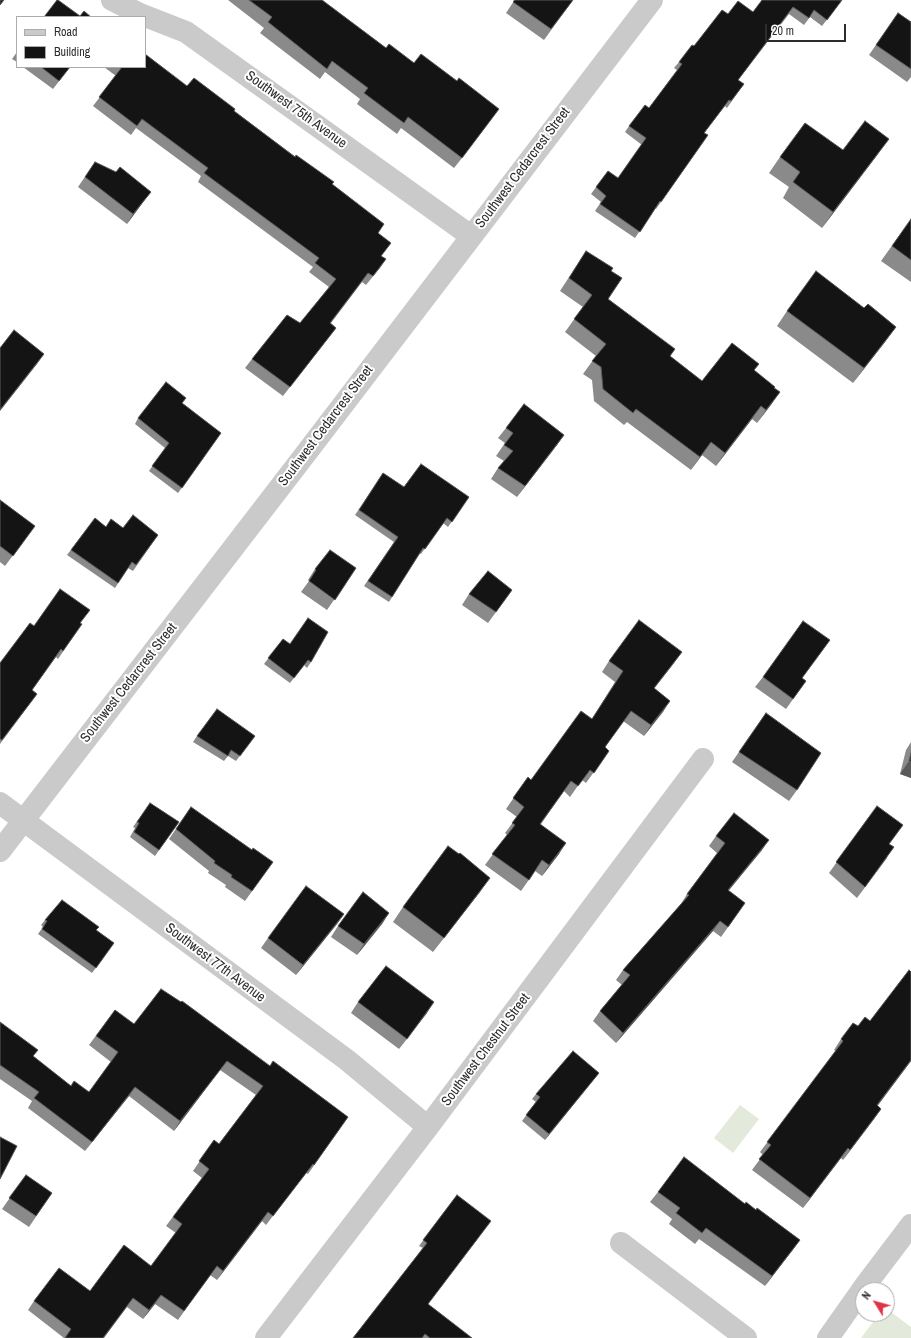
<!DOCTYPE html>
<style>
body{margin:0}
#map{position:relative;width:911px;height:1338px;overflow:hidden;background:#fff;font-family:"Archivo Narrow",sans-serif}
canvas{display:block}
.legend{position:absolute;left:16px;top:16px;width:130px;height:52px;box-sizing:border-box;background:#fff;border:1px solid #ababab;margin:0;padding:5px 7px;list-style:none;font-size:12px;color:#2d2d2d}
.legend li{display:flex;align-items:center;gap:8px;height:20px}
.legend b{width:20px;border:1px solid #ababab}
.north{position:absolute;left:855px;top:1282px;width:40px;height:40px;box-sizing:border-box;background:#fff;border:1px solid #ababab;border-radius:50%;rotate:307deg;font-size:11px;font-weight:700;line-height:16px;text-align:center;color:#2d2d2d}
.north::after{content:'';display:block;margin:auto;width:14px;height:18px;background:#de3446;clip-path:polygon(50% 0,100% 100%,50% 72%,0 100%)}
.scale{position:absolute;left:765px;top:24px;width:81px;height:18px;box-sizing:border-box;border:2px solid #2d2d2d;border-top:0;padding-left:5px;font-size:12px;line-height:14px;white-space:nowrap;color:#2d2d2d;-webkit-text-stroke:3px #fff;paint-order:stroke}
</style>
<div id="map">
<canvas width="911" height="1338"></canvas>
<ul class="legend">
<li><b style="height:5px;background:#cacaca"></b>Road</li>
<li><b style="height:11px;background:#141414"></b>Building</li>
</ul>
<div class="north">N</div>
<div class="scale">20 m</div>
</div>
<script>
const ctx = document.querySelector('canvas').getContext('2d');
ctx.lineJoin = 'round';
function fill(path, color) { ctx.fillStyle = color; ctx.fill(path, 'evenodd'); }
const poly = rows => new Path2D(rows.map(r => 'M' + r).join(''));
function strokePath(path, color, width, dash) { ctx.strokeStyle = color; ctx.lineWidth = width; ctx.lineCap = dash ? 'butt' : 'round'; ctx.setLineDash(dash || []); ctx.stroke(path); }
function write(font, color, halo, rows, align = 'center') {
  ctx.font = font + ' "Archivo Narrow",sans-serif'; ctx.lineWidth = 4; ctx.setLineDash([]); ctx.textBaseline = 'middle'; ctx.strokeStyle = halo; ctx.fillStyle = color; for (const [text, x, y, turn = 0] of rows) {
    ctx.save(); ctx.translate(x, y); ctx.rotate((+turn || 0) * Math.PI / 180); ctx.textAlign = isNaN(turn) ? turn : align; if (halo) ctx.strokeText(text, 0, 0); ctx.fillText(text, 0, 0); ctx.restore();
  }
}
const green = poly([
 [740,1105,759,1119,733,1153,714,1138],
 [887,1309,911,1327,911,1338,861,1338,879,1314,887,1314]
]);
const minor = poly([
 [112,0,140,14,186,32,471,236],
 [0,803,347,1060,428,1127],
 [0,851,307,452,652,0],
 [621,1243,746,1338],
 [266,1338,428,1127,703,759],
 [828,1338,864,1287,911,1225]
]);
const wall = poly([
 [228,0,322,0,386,48,414,63,491,119,454,168,401,128,397,134,357,104,360,99,325,72,320,79,260,33,264,28],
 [513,0,573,0,544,40,506,13,514,1],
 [842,0,822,26,810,17,804,25,789,14,738,80,744,84,727,108,725,106,704,133,708,135,656,209,655,208,635,238,595,211,601,202,591,194,608,171,618,178,642,145,625,132,629,126,649,108,677,70,674,68,679,62,694,46,728,14,753,12],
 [898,13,911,22,911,77,907,82,869,55],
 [17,52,17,62,12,59],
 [23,67,70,67,53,89],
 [104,67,145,67,187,86,234,111,332,184,378,233,381,256,386,259,366,285,362,282,331,323,336,328,283,396,245,368,252,359,300,323,329,287,309,272,313,267,198,182,201,176,136,128,131,135,93,106,116,76],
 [843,150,878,154,822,228,783,198,789,187,769,173,780,157],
 [95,162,144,201,127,224,78,187],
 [911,219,911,282,881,261],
 [586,251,611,271,608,299,670,356,702,381,754,371,780,392,757,423,752,419,716,466,702,455,691,470,627,422,624,425,594,401,592,380,583,374,596,356,565,332,583,307,560,291],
 [864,308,896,327,885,342,853,383,777,326,787,311],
 [182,404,221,433,178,493,149,471,165,448,135,424,138,418],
 [506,428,564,435,557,445,517,497,491,479,498,468,504,461,496,456,505,443,498,438],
 [383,473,404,487,469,497,448,527,443,523,421,554,419,553,389,602,364,586,394,542,355,515],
 [0,500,35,526,5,566,0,562],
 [95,518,106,527,111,519,123,528,158,535,133,571,128,568,115,588,67,555],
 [356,568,327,610,301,592,309,581,308,580,315,569],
 [512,590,488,623,462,605,469,594],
 [80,624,82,624,58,659,56,657,32,690,37,694,0,744,0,663,34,626],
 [283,639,311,662,307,668,304,665,290,683,264,664],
 [822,651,802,678,806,681,786,709,755,687,763,677],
 [609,661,674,663,654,688,670,701,644,736,623,721,605,747,609,751,586,783,582,780,570,797,564,791,541,824,559,854,542,876,535,871,521,891,485,865,507,835,505,833,517,817,506,809,528,777,531,780,592,719,615,682,602,672],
 [766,713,797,790,789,801,732,762],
 [197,736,255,736,236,761,228,756,224,761,193,742],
 [911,742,911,778,900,774,906,750],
 [150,803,179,822,155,856,130,837,135,828,133,827],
 [877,806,889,844,887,858,857,898,829,873],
 [191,807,252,850,273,862,245,901,225,887,226,885,208,873,209,871,169,839],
 [716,836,762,850,728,891,745,903,721,937,713,931,616,1043,593,1021,600,1011,622,985,616,980,623,970,681,904,687,894,717,853,709,846],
 [480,892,433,952,393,922,403,907],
 [389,913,382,924,357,955,331,937,338,926],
 [344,914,337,924,296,975,261,948,268,938],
 [45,920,96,930,114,943,92,973,38,934,43,927,41,925],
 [911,972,911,1061,877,1106,881,1109,874,1119,843,1160,841,1158,803,1208,752,1170,763,1155,760,1152,836,1051,834,1050,841,1039,858,1026,870,1021],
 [358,1002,427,1013,399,1049,351,1013],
 [115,1010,134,1024,270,1066,348,1117,308,1174,306,1173,266,1225,262,1221,217,1280,210,1275,178,1320,155,1304,143,1319,127,1307,104,1338,64,1338,28,1310,34,1301,90,1291,151,1266,176,1233,166,1226,202,1178,193,1171,214,1140,219,1144,256,1095,220,1070,174,1131,129,1096,85,1151,28,1108,32,1101,0,1079,0,1022,33,1056,71,1086,89,1092,111,1062,89,1045],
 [599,1073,545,1140,522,1121,536,1102,532,1099,536,1094],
 [26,1175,52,1193,29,1227,2,1209],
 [658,1192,745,1204,756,1210,800,1240,765,1286,699,1239,695,1244,669,1224,672,1219,650,1202],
 [457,1195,428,1305,472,1338,353,1338,423,1248,419,1246]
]);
const shadedWall = poly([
 [499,109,491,119,454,168,462,158],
 [889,139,878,154,822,228,833,212],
 [151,192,144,201,127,224,133,214],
 [386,259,380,268,366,285,373,276],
 [896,327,885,342,853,383,864,368],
 [44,354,37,364,0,411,0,410],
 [780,392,771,405,757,423,766,410],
 [761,406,752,419,716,466,725,453],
 [564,435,557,445,517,497,525,486],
 [711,442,702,455,691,470,700,457],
 [682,652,674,663,646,699,654,688],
 [670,701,663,712,644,736,651,725],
 [909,761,911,762,911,778,900,774],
 [769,840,762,850,721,900,728,890],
 [566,843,559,854,542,876,549,865],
 [490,878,480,892,433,952,444,938],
 [389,913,382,924,357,955,364,944],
 [344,914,337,924,296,975,303,965],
 [720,921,713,931,616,1043,623,1033],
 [434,1002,427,1013,399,1049,407,1039],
 [911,1060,911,1061,870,1116,877,1105],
 [227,1061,220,1070,174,1131,180,1121],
 [599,1073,595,1078,545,1140,549,1134],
 [135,1087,129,1096,85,1151,92,1142],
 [881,1109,874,1119,843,1160,850,1150],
 [848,1148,841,1158,803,1208,810,1198],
 [268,1212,262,1221,217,1280,223,1271],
 [800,1240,792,1251,765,1286,772,1276],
 [161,1295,155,1304,143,1319,149,1310]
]);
const building = poly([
 [0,0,4,0,0,5,0,0],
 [57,0,58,0,80,16,84,11,91,17,44,17,57,0],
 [249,0,322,0,386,48,389,44,414,63,421,54,457,81,459,78,499,109,462,158,408,117,404,123,364,93,368,88,332,61,327,69,268,22,272,17,249,0],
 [515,0,573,0,551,29,513,2,515,0],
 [762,0,842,0,827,20,814,10,809,18,793,7,738,80,744,84,731,101,729,100,704,133,708,135,661,202,660,201,640,232,600,204,606,196,596,187,608,171,618,178,646,138,629,126,645,105,649,108,682,64,679,62,692,45,694,46,722,10,728,14,738,1,753,12,762,0],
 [898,13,911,22,911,69,876,45,898,13],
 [145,54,187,86,194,78,235,109,234,111,295,157,296,155,334,182,332,184,384,224,378,233,391,243,381,256,386,259,373,276,368,273,330,323,336,328,290,387,252,359,287,315,300,323,336,279,315,263,319,258,204,173,208,168,142,119,137,126,99,97,122,67,145,67,145,54],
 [41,67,70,67,59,81,41,67],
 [865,121,889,139,833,212,793,182,800,172,780,157,805,123,843,150,865,121],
 [95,162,116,172,120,167,151,192,133,214,85,177,95,162],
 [911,219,911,260,892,246,911,219],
 [586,251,613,268,611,271,622,278,608,299,675,349,670,356,702,381,732,343,759,364,754,370,775,387,774,388,780,392,766,410,761,406,725,453,711,442,700,457,636,409,633,413,603,389,601,367,592,361,606,344,574,319,592,295,569,278,586,251],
 [816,271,864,308,868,304,896,327,864,368,787,311,816,271],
 [14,330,44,354,0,410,0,348,14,330],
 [166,382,186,398,182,403,221,433,182,488,152,466,169,443,138,418,166,382],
 [524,404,564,435,525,486,498,468,513,451,504,445,513,433,506,428,524,404],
 [421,464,469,497,452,522,447,518,425,549,423,548,392,597,368,581,398,537,359,510,383,473,404,487,421,464],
 [0,500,35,526,13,556,0,546,0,500],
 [133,515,158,535,136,565,132,562,118,583,71,550,95,518,106,527,111,519,123,528,133,515],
 [330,550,356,568,335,600,309,581,316,570,315,569,330,550],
 [488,571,512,590,496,612,469,594,488,571],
 [60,589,90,610,80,623,82,624,63,651,61,649,32,690,37,694,2,740,0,739,0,663,30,623,34,626,60,589],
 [308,618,328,632,311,662,308,660,294,678,268,658,283,639,290,644,308,618],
 [639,620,682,652,654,688,670,701,651,725,631,711,605,747,609,751,594,773,590,770,578,786,571,781,540,824,566,843,549,865,542,860,529,880,492,854,515,825,512,823,524,807,513,798,528,777,531,780,581,711,592,719,623,671,609,661,639,620],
 [803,621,830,640,802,678,806,681,793,699,763,677,803,621],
 [217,709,255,736,240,756,231,750,228,756,197,736,217,709],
 [766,713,821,753,797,790,739,752,766,713],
 [911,753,911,762,909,761,911,753],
 [150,803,179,822,159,850,134,832,139,823,137,822,150,803],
 [877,806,903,825,889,844,894,847,865,887,836,862,877,806],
 [191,807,252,850,253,848,273,862,252,891,231,877,232,875,214,863,215,861,176,829,191,807],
 [734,813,769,840,728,890,745,903,728,927,720,921,623,1033,600,1011,630,975,623,970,689,895,687,894,725,843,716,836,734,813],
 [448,846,459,854,460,853,490,878,444,938,403,907,448,846],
 [306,886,344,914,303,965,268,938,306,886],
 [363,892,389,913,364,944,338,926,363,892],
 [62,900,99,927,96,930,114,943,96,968,42,929,47,921,45,920,62,900],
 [386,966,434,1002,407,1039,358,1002,386,966],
 [909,970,911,972,911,1060,877,1105,881,1109,850,1150,848,1148,810,1198,759,1159,771,1145,767,1142,843,1041,841,1039,853,1023,858,1026,865,1017,870,1021,909,970],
 [161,989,181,1002,182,1001,270,1066,273,1061,348,1117,314,1165,313,1164,273,1216,268,1212,223,1271,217,1266,184,1311,161,1295,149,1310,133,1298,103,1338,65,1338,71,1329,34,1301,59,1268,90,1291,124,1245,151,1266,182,1224,173,1217,209,1169,199,1161,214,1140,219,1144,263,1086,227,1061,180,1121,135,1087,92,1142,34,1098,39,1092,0,1065,0,1022,38,1050,33,1056,71,1086,74,1081,89,1092,118,1052,96,1036,115,1010,134,1024,161,989],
 [573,1051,599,1073,549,1134,526,1115,540,1097,536,1094,573,1051],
 [0,1137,17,1146,0,1179,0,1137],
 [684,1157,745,1204,746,1202,756,1210,757,1208,800,1240,772,1276,706,1228,702,1233,676,1213,680,1208,658,1192,684,1157],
 [26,1175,52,1193,36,1216,9,1198,26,1175],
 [457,1195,491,1221,428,1304,472,1338,430,1338,425,1334,422,1338,353,1338,427,1243,423,1240,457,1195]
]);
const streetNames = [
 ["Southwest 75th Avenue",296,110,36],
 ["Southwest Cedarcrest Street",523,168,-53],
 ["Southwest Cedarcrest Street",326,426,-53],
 ["Southwest Cedarcrest Street",129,683,-52],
 ["Southwest 77th Avenue",215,963,37],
 ["Southwest Chestnut Street",486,1050,-53]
];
fill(green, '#e3eadb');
strokePath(minor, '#cacaca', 22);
fill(wall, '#8a8a8a');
fill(shadedWall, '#5a5a5a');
fill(building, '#141414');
strokePath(building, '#5a5a5a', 1);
write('14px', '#2d2d2d', '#fff', streetNames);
</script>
